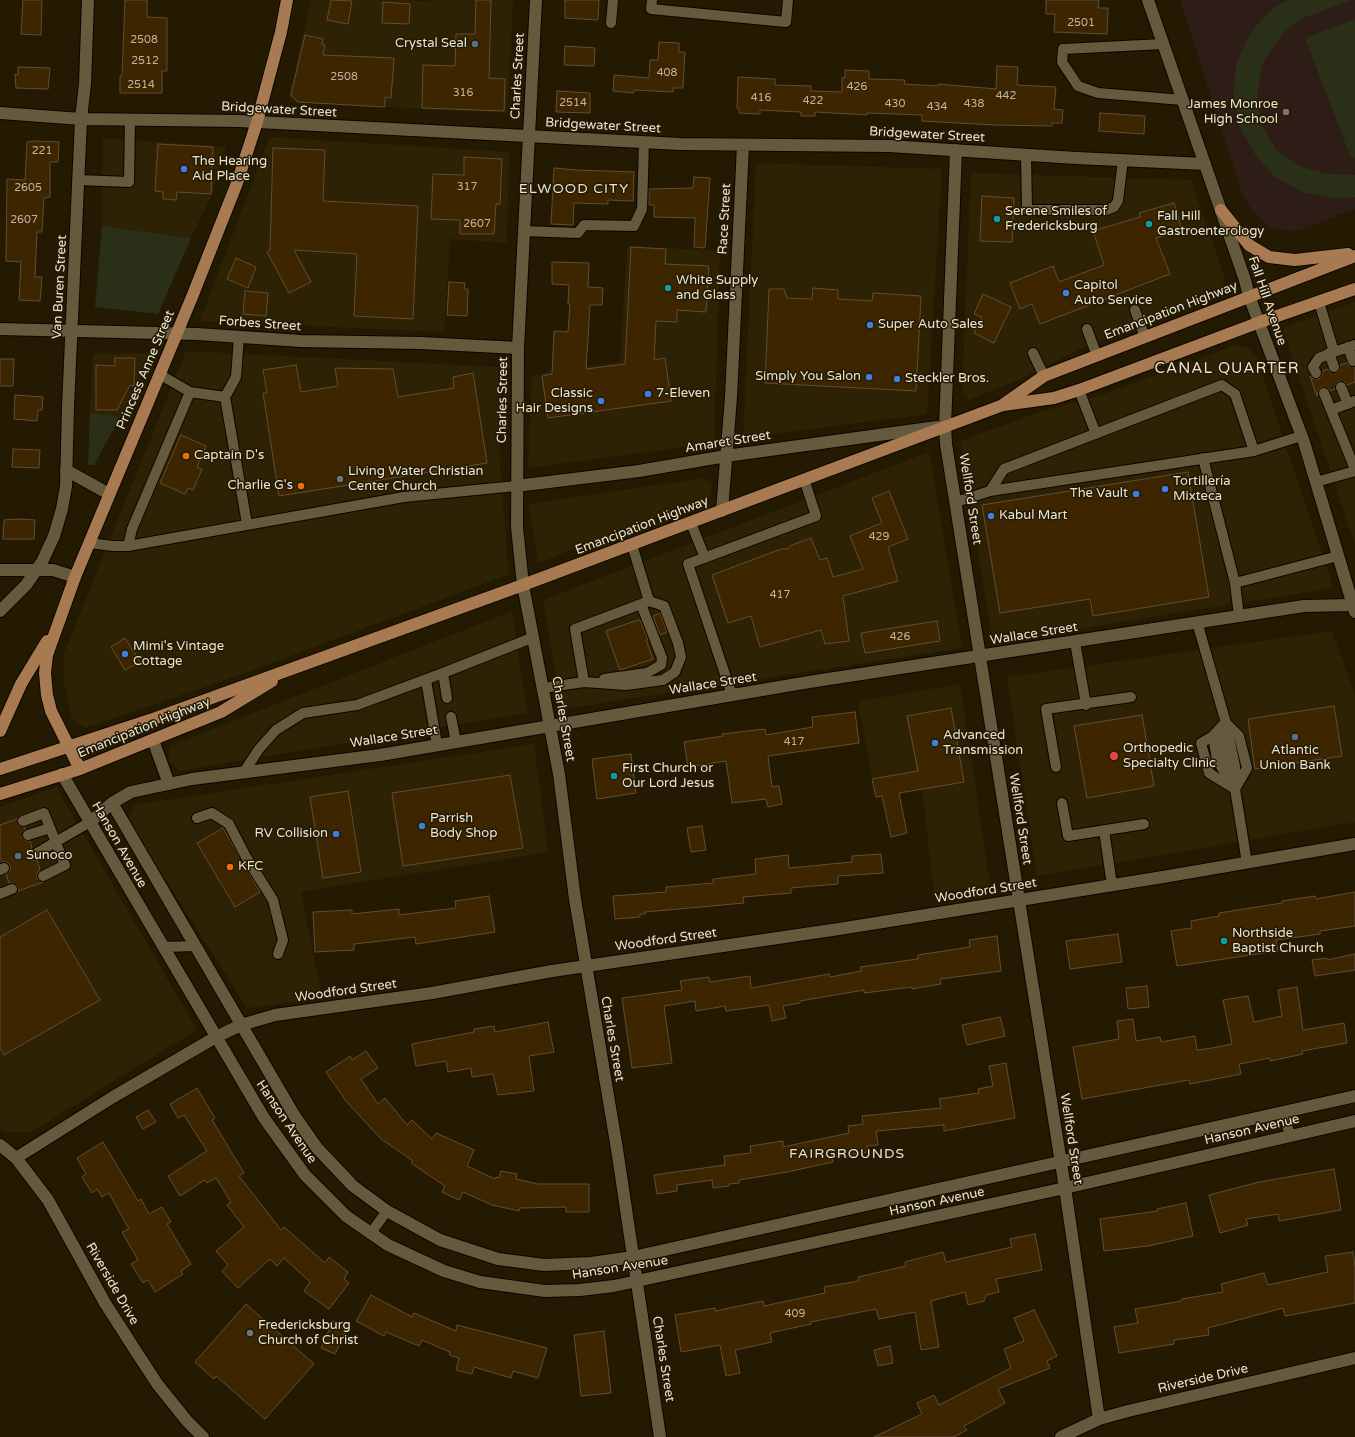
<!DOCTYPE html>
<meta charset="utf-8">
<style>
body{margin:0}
canvas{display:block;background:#231a01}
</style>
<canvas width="1355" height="1437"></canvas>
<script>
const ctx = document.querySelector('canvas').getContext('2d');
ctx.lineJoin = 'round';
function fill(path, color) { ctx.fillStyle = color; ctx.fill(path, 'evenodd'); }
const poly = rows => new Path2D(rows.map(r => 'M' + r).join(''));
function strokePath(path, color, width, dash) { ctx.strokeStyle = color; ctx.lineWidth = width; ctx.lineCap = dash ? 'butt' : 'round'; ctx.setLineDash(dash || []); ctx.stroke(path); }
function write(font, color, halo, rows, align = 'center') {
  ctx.font = font + ' "Varela Round",sans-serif'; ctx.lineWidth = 3; ctx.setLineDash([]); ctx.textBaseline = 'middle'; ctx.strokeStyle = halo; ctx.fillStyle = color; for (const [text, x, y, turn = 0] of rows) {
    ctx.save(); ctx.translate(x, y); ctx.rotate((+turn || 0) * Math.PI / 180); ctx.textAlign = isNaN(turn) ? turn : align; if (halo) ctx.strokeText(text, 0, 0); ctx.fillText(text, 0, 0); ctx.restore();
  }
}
const built = poly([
 [311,0,403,0,430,2,430,0,513,0,507,113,291,102,289,97],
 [270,137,509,152,507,243,450,239,444,332,200,321],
 [103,138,226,147,211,197,191,238,102,226],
 [756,163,942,169,927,414,743,438],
 [971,173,1191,180,1225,279,1220,293,1210,300,1082,348,1021,379,969,400,962,394],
 [627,246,720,251,714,443,528,468,532,375,620,362],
 [1355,302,1355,544,1283,328],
 [1236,345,1247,347,1256,357,1333,586,1319,590,993,643,960,441,1040,412,1105,394],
 [186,351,498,367,500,468,509,574,245,673,85,728,72,719,64,682,64,653],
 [151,353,138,383,120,417,90,412,93,354],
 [929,452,962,648,562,709,543,600],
 [704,478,712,483,710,496,538,563,528,504],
 [512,611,527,713,179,771,168,760,170,746],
 [1332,631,1355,696,1355,822,1037,876,1007,677],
 [960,684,990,885,934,893,922,789,876,797,858,701],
 [534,744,548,852,301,892,322,998,247,1008,128,820,134,805],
 [56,787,197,1030,31,1132,5,1132,0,1129,0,807]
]);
const education = poly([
 [1180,0,1355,0,1355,209,1297,231,1283,231,1268,226,1254,213,1243,196]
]);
const green = poly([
 [1288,0,1352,0,1303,18,1286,30,1275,44,1263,63,1257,95,1262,125,1276,150,1302,167,1328,174,1355,175,1355,197,1331,198,1302,192,1274,176,1256,156,1239,125,1233,90,1237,62,1248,37,1261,20,1275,7],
 [1355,19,1355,157,1351,158,1305,38],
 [102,226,191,238,158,314,95,307],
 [90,412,120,417,94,465,88,465]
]);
const building = poly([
 [23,0,42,0,41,35,21,34,23,0],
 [125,0,147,0,147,17,167,18,167,71,162,71,162,93,120,93,120,76,122,76,125,0],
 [331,0,352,1,348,24,327,20,331,0],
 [476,0,491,0,489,78,505,79,504,111,422,108,423,65,455,66,456,34,475,34,476,0],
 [565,0,599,0,598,20,565,18,565,0],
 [1046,0,1099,0,1098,8,1108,8,1107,34,1054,32,1055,14,1046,14,1046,0],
 [383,2,410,4,409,24,382,23,383,2],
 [305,35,323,39,322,44,325,45,323,55,394,58,391,98,385,97,385,107,298,102,291,95,305,35],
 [659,42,679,43,679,52,685,52,683,88,673,88,673,92,634,90,634,93,613,91,614,75,649,78,650,60,658,60,659,42],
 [565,46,595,48,594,66,564,65,565,46],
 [997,66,1018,67,1017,85,1056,87,1054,109,1063,110,1062,123,1052,123,1052,126,994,125,922,121,922,115,867,113,867,115,815,112,815,116,801,116,801,112,760,110,760,114,739,113,739,108,737,108,738,77,773,79,775,79,775,85,811,86,811,91,842,92,842,78,845,78,845,70,869,71,869,79,905,80,904,84,938,86,938,84,996,89,997,66],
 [18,67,50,68,48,89,16,88,15,74,18,75,18,67],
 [557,91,590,93,590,113,556,112,557,91],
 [1100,113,1145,116,1144,134,1099,131,1100,113],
 [34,141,59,142,58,162,50,162,50,197,44,198,42,232,37,232,35,277,42,277,40,301,19,300,21,262,6,261,7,179,25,180,27,142,34,141],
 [158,144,213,147,211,194,177,192,176,200,163,199,163,192,155,191,158,144],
 [273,148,325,150,323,201,418,206,413,319,354,316,357,254,294,250,311,282,289,293,267,252,270,250,273,148],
 [464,157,502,159,500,204,496,204,494,234,460,234,460,220,431,219,433,174,464,175,464,157],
 [554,168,576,170,634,172,633,201,608,200,608,204,574,203,573,225,551,224,554,168],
 [694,177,710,178,705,248,694,247,695,218,654,217,654,205,649,205,649,189,693,188,694,177],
 [982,196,1014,198,1012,242,980,241,982,196],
 [1174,203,1182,230,1156,238,1170,274,1040,324,1032,304,1020,309,1010,283,1053,266,1059,282,1104,265,1093,231,1140,217,1139,213,1174,203],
 [631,247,666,249,665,264,709,266,706,312,677,310,677,322,656,321,654,360,665,358,671,401,548,418,542,376,552,374,554,331,568,332,570,304,568,304,569,285,552,284,552,262,589,263,588,287,603,288,602,305,590,305,586,369,625,364,631,247],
 [236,258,256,267,248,288,227,279,236,258],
 [449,282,465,283,464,289,468,289,467,316,447,315,449,282],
 [813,288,838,290,838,299,872,301,873,293,921,296,916,391,765,383,769,289,784,289,787,298,812,299,813,288],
 [245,291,268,293,266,316,243,314,245,291],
 [983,294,1011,307,994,343,974,333,982,317,974,314,983,294],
 [115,358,135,358,134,386,130,385,117,410,96,410,96,365,115,366,115,358],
 [0,359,14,359,13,386,0,386,0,359],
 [1347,363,1349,366,1355,367,1355,382,1347,385,1345,382,1339,381,1336,383,1335,389,1330,391,1328,388,1322,387,1319,389,1317,396,1310,376,1313,379,1319,379,1322,376,1322,371,1328,369,1330,372,1336,373,1339,371,1340,365,1347,363],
 [296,365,301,392,338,386,335,368,393,369,398,397,454,388,453,377,473,373,487,463,279,496,263,393,267,393,263,370,296,365],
 [15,395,43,397,42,410,38,410,37,421,14,419,15,395],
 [181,435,206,446,197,467,202,469,193,490,188,488,185,494,160,483,181,435],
 [13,449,40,450,39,468,12,467,13,449],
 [1188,472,1209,597,1093,616,1090,599,1000,613,982,505,1188,472],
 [889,491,908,539,888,547,898,581,843,596,849,641,825,644,821,630,760,647,751,616,728,623,712,575,781,549,787,549,792,545,811,538,820,560,827,558,833,577,863,569,850,536,882,523,872,498,889,491],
 [17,519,35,520,34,539,3,539,4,520,17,519],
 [660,613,667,632,660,635,653,616,660,613],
 [638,620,640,620,648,640,646,640,653,659,620,670,606,631,638,620],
 [937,621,940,641,865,653,861,633,937,621],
 [125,638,140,662,125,670,111,647,125,638],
 [1334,706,1342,756,1255,769,1248,719,1334,706],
 [951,708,964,782,899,793,907,833,891,837,882,796,876,797,872,779,918,771,907,716,951,708],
 [855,712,859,743,768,756,772,787,779,786,782,804,768,807,766,799,732,803,726,761,688,767,684,742,723,736,722,734,765,729,766,735,813,727,812,717,855,712],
 [1142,715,1154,786,1087,798,1074,726,1142,715],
 [631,754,636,793,597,799,592,759,631,754],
 [510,775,523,848,403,866,392,793,510,775],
 [348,791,361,872,323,878,310,797,348,791],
 [17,819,19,826,25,827,22,837,26,841,30,841,32,848,29,851,29,857,32,860,37,860,40,870,37,873,37,879,43,882,18,891,18,886,13,883,9,883,6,874,10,871,10,865,7,862,2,862,0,857,0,825,17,819],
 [702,826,706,850,691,852,687,828,702,826],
 [223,828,260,892,235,907,197,843,223,828],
 [881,854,883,873,838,876,838,884,791,888,791,893,743,897,744,903,645,912,645,914,640,914,640,917,615,919,613,896,666,892,666,887,713,883,713,879,756,874,755,859,788,855,789,868,852,862,852,856,881,854],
 [1355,892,1355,926,1320,931,1320,934,1276,940,1278,951,1177,966,1171,931,1192,928,1191,921,1219,916,1219,913,1282,903,1282,901,1315,896,1316,899,1355,892],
 [489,896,495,932,416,944,415,937,354,944,354,950,315,952,313,912,352,910,352,914,399,909,399,915,456,908,455,901,489,896],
 [47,910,100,1000,4,1055,0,1048,0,937,47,910],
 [1118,934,1122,962,1070,969,1066,941,1118,934],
 [997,936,1001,971,940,979,941,984,912,989,912,987,864,993,864,990,800,1001,800,1003,783,1006,786,1018,772,1021,769,1005,726,1011,725,1006,696,1011,695,1001,664,1006,672,1063,632,1068,622,998,682,990,680,981,709,977,710,982,750,976,751,988,829,974,830,977,861,971,860,967,918,959,918,955,970,947,969,940,997,936],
 [1355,954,1355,970,1315,976,1312,960,1326,958,1327,960,1355,954],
 [1147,986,1149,1007,1128,1009,1126,988,1147,986],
 [1297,987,1303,1030,1344,1023,1347,1043,1302,1051,1303,1054,1270,1061,1270,1058,1239,1064,1241,1074,1190,1084,1189,1080,1082,1099,1073,1047,1119,1039,1117,1021,1133,1019,1136,1041,1160,1037,1161,1042,1195,1036,1197,1050,1212,1048,1232,1044,1223,1000,1248,996,1254,1022,1282,1016,1278,990,1297,987],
 [1000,1017,1005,1036,967,1045,962,1025,1000,1017],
 [548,1022,554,1052,529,1056,534,1091,498,1095,493,1074,472,1077,471,1068,448,1072,446,1061,416,1066,412,1044,474,1032,474,1029,494,1026,495,1032,548,1022],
 [366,1051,378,1068,361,1079,378,1104,385,1098,407,1125,412,1120,432,1139,436,1133,474,1150,467,1166,495,1179,496,1177,499,1178,501,1171,517,1174,516,1179,538,1184,589,1184,589,1212,566,1212,566,1207,520,1208,519,1211,492,1205,463,1192,459,1200,442,1192,445,1186,411,1163,413,1161,381,1139,346,1101,326,1072,350,1056,352,1060,366,1051],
 [1006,1063,1015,1118,944,1131,944,1125,876,1131,878,1145,867,1146,868,1152,832,1157,833,1162,787,1172,739,1180,739,1183,729,1184,729,1186,713,1188,712,1180,677,1185,677,1191,657,1194,654,1175,725,1165,724,1156,751,1153,750,1146,783,1141,783,1147,849,1133,848,1126,863,1124,862,1116,941,1108,939,1099,979,1093,978,1089,993,1086,989,1066,1006,1063],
 [197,1088,215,1118,212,1120,244,1173,239,1176,281,1230,284,1227,325,1263,329,1257,348,1272,344,1279,349,1283,329,1309,304,1291,310,1282,284,1258,277,1266,270,1259,238,1288,222,1271,228,1265,216,1251,244,1227,227,1205,231,1202,216,1178,207,1183,205,1180,180,1196,168,1176,207,1151,184,1115,178,1118,170,1104,197,1088],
 [148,1110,156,1122,143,1129,136,1117,148,1110],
 [103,1142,138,1201,141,1199,149,1214,162,1207,171,1222,167,1224,191,1264,181,1271,183,1274,155,1292,148,1280,143,1283,131,1264,138,1260,122,1232,129,1229,109,1193,102,1197,97,1189,92,1193,82,1177,86,1174,77,1158,103,1142],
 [1334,1169,1341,1210,1279,1221,1278,1214,1246,1219,1248,1225,1220,1233,1209,1195,1259,1182,1334,1169],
 [1186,1203,1193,1236,1148,1246,1104,1251,1100,1219,1158,1211,1157,1209,1186,1203],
 [1035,1234,1042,1270,996,1279,999,1292,986,1295,984,1301,968,1305,965,1292,931,1301,939,1347,921,1350,915,1312,879,1319,876,1309,811,1322,811,1324,770,1333,772,1342,735,1350,740,1373,726,1376,720,1345,681,1352,675,1315,715,1308,715,1311,763,1301,764,1306,825,1293,824,1287,859,1281,858,1277,906,1266,905,1262,943,1252,946,1262,1012,1247,1010,1239,1035,1234],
 [1353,1252,1355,1267,1355,1303,1285,1316,1283,1308,1208,1328,1209,1335,1174,1340,1174,1344,1119,1353,1114,1327,1138,1323,1135,1309,1182,1301,1182,1299,1223,1292,1221,1284,1264,1273,1268,1285,1328,1272,1325,1256,1353,1252],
 [371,1295,412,1317,414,1313,456,1331,457,1325,547,1348,538,1378,513,1371,511,1378,474,1367,472,1374,456,1370,459,1358,449,1355,450,1352,422,1340,419,1346,386,1332,384,1336,356,1321,371,1295],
 [246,1304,314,1364,265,1419,216,1376,214,1379,195,1362,246,1304],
 [1034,1310,1057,1356,1047,1361,1050,1368,998,1389,1005,1403,964,1426,967,1430,954,1437,874,1437,922,1414,917,1403,934,1395,939,1405,1011,1368,1004,1349,1024,1341,1014,1318,1034,1310],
 [333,1321,347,1328,335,1354,321,1348,333,1321],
 [604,1331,611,1393,581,1396,574,1335,604,1331],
 [890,1346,893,1363,878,1366,874,1350,890,1346]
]);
const lane = poly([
 [652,0,651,9,786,22,788,0],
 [611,23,613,0],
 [1163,44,1063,49,1062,62,1078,86,1098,93,1183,100],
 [1026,155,1027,210,1106,210,1114,207,1118,201,1123,160],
 [79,180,129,182,130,120],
 [523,231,578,233,584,225,634,226,642,209,644,142],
 [1319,302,1334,352,1355,345],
 [1135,310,1145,337],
 [1087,329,1097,356],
 [239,337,236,377,225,397,247,524],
 [1348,347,1353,361],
 [1033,353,1044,376],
 [1329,353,1334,367],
 [1316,373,1313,367,1319,358,1334,352],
 [159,374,190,392,225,397],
 [1341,387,1348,404],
 [1079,390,1096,434],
 [1324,393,1355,469],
 [1331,410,1355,401],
 [1203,458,1235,583,1239,616],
 [1316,482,1355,471],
 [990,491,1004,469,1222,385,1235,394,1254,451],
 [956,502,990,491,1254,451,1301,436],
 [691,523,705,558],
 [89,543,113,546,128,546,404,497,516,486],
 [128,546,132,529,190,392],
 [1235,583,1338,556],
 [1197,622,1226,723,1239,736,1247,768,1235,789],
 [1075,642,1086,705],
 [604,679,647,673,661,665,662,658,641,604],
 [426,680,437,745],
 [584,682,626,685,663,680,675,672,681,657,678,643,664,606,649,601],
 [543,688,584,682,575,629,649,601,632,545],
 [732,695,688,564,816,516,804,479],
 [447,698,443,673,534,637],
 [451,717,456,742],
 [1226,723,1221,739,1226,766,1235,789,1247,863],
 [1224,724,1213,736,1217,760,1225,773],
 [1226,724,1235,766,1235,781],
 [1213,736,1201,743,1209,773,1235,789],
 [1056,767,1046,709,1131,697],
 [244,772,259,749,276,730,303,713,357,705,443,673],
 [1062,803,1068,836,1144,824],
 [197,818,212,813,229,824,246,857,273,900,283,940,278,954],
 [23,821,44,813,65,865,43,876],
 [1104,830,1112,885],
 [28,835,50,828],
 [35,854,90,822],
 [0,870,4,868],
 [0,894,12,889],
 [163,947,195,946],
 [1284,1113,1290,1136],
 [370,1234,387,1211]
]);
const street = poly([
 [536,0,518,348,517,527,523,585,559,774,575,899,617,1149,660,1437],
 [0,113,81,119,239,121,680,144,889,146,1076,158,1205,164],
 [956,150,945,426,946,444,1065,1188,1099,1419],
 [0,329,197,334,301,341,421,343,518,348],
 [66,470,109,494],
 [516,486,639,471,726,456,937,427],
 [722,511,731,397,743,145],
 [0,570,53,570,75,577],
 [0,611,26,585,42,562,54,536,62,509,66,486,68,407,81,119,85,84,88,0],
 [153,740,169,784],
 [62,774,264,1118,305,1175,346,1216,388,1245,444,1271,480,1282,545,1291,580,1290,614,1286,1065,1188,1355,1121],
 [112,803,294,1115,317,1148,353,1186,387,1211,440,1240,498,1259,544,1265,591,1263,633,1257,1355,1096],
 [90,822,112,803,131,792,192,779,380,755,809,682,1304,606,1353,605],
 [16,1158,113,1097,216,1037,241,1025,275,1015,432,993,552,971,839,929,1163,877,1355,844]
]);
const secondary = poly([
 [1148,0,1245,280,1249,296,1304,442,1355,612],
 [0,1145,16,1158,48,1200,105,1303,137,1353,158,1385,187,1421,203,1437],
 [1061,1437,1099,1419,1128,1411,1355,1358]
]);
const primary = poly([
 [1221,210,1249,245,1269,257,1295,260,1348,254],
 [1004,404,1044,376,1355,256],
 [0,731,21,684,47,641],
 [0,769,156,718,523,585,1003,405,1054,398,1079,390,1260,322,1355,289],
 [80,769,51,711,47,695,45,673,47,655,75,577,192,297,237,183,257,122,281,32,287,0],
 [0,794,80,769,221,712,272,681]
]);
const markers = [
 [475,44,4,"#5c6f8a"],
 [1286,112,4,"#8d6e63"],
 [184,169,4,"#3f7fe0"],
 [997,219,4,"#0f9aa8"],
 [1149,224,4,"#0f9aa8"],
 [668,288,4,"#0f9aa8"],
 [1066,293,4,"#3f7fe0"],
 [870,325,4,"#3f7fe0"],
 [869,377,4,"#3f7fe0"],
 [897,379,4,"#3f7fe0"],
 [648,394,4,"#3f7fe0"],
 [601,401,4,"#3f7fe0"],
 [186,456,4,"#e8710a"],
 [340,479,4,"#6b7280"],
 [301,486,4,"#e8710a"],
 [1165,489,4,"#3f7fe0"],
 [1136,494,4,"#3f7fe0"],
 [991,516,4,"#3f7fe0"],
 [125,654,4,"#3f7fe0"],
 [1295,737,4,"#5c6f8a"],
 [935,743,4,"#3f7fe0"],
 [1114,756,5,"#e0444e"],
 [614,776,4,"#0f9aa8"],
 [422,826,4,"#3f7fe0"],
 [336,834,4,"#3f7fe0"],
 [18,856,4,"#5c6f8a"],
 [230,867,4,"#e8710a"],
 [1224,941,4,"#0f9aa8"],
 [250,1333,4,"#6b7280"]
];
const numberNames = [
 ["2501",1081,23],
 ["2508",144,40],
 ["2512",145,61],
 ["408",667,73],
 ["2508",344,77],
 ["2514",141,85],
 ["426",857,87],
 ["316",463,93],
 ["442",1006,96],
 ["416",761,98],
 ["422",813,101],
 ["2514",573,103],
 ["430",895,104],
 ["438",974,104],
 ["434",937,107],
 ["221",42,151],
 ["317",467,187],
 ["2605",28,188],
 ["2607",24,220],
 ["2607",477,224],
 ["429",879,537],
 ["417",780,595],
 ["426",900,637],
 ["417",794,742],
 ["409",795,1314]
];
const poiNames = [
 ["Crystal Seal",467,44,"right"],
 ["James Monroe",1278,105,"right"],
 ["High School",1278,120,"right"],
 ["The Hearing",192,162],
 ["Aid Place",192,177],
 ["Serene Smiles of",1005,212],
 ["Fredericksburg",1005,227],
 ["Fall Hill",1157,217],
 ["Gastroenterology",1157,232],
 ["White Supply",676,281],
 ["and Glass",676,296],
 ["Capitol",1074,286],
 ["Auto Service",1074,301],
 ["Super Auto Sales",878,325],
 ["Simply You Salon",861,377,"right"],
 ["Steckler Bros.",905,379],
 ["Classic",593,394,"right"],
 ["Hair Designs",593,409,"right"],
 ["7-Eleven",656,394],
 ["Captain D's",194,456],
 ["Living Water Christian",348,472],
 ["Center Church",348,487],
 ["Tortillería",1173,482],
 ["Mixteca",1173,497],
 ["Charlie G's",293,486,"right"],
 ["The Vault",1128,494,"right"],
 ["Kabul Mart",999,516],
 ["Mimi's Vintage",133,647],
 ["Cottage",133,662],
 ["Advanced",943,736],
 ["Transmission",943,751],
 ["Orthopedic",1123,749],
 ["Specialty Clinic",1123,764],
 ["Atlantic",1295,751,"center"],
 ["Union Bank",1295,766,"center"],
 ["First Church or",622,769],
 ["Our Lord Jesus",622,784],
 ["Parrish",430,819],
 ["Body Shop",430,834],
 ["RV Collision",328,834,"right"],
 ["Sunoco",26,856],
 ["KFC",238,867],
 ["Northside",1232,934],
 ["Baptist Church",1232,949],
 ["Fredericksburg",258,1326],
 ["Church of Christ",258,1341]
];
const streetNames = [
 ["Charles Street",518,76,-87],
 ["Bridgewater Street",279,110,3],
 ["Bridgewater Street",603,126,3],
 ["Bridgewater Street",927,135,3],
 ["Race Street",725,219,-87],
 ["Van Buren Street",60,287,-87],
 ["Fall Hill Avenue",1267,301,71],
 ["Emancipation Highway",1171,311,-21],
 ["Forbes Street",260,324,4],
 ["Princess Anne Street",146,370,-67],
 ["Charles Street",503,400,-89],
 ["Amaret Street",728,442,-9],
 ["Wellford Street",970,499,81],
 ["Emancipation Highway",642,526,-21],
 ["Wallace Street",1034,634,-9],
 ["Wallace Street",713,684,-9],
 ["Charles Street",563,719,80],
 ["Emancipation Highway",144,728,-22],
 ["Wallace Street",394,737,-9],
 ["Wellford Street",1020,819,81],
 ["Hanson Avenue",119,845,60],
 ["Woodford Street",986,891,-9],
 ["Woodford Street",666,940,-8],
 ["Woodford Street",346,991,-8],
 ["Charles Street",612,1039,80],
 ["Hanson Avenue",286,1122,56],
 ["Hanson Avenue",1252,1130,-13],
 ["Wellford Street",1071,1139,81],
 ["Hanson Avenue",937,1202,-12],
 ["Hanson Avenue",620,1268,-9],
 ["Riverside Drive",112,1284,60],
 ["Charles Street",663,1359,81],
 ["Riverside Drive",1203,1379,-13]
];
const neighbourhoodNames = [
 ["ELWOOD CITY",574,189],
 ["FAIRGROUNDS",847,1154]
];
const quarterNames = [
 ["CANAL QUARTER",1227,369]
];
fill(built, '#2e2204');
fill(education, '#2e1d16');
fill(green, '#2a2f17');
fill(building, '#3d2500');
strokePath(building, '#604d36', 1);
strokePath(lane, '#0c0500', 12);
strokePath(street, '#0c0500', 14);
strokePath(secondary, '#0c0500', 14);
strokePath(primary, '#0c0500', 14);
strokePath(lane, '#655a3e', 10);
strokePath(street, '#655a3e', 12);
strokePath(secondary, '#655a3e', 12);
strokePath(primary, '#a77a51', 12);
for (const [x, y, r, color] of markers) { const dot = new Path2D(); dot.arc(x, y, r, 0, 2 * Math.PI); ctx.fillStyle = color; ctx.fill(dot); strokePath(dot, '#231a01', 1.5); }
write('11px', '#c0b4a0', null, numberNames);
write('13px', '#ebe4d5', '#231a01', poiNames, 'left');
write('13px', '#ebe4d5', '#231a01', streetNames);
ctx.letterSpacing = '1px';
write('14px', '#ebe4d5', '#231a01', neighbourhoodNames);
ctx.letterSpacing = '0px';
ctx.letterSpacing = '1px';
write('15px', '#ebe4d5', '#231a01', quarterNames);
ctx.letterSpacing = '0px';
</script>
